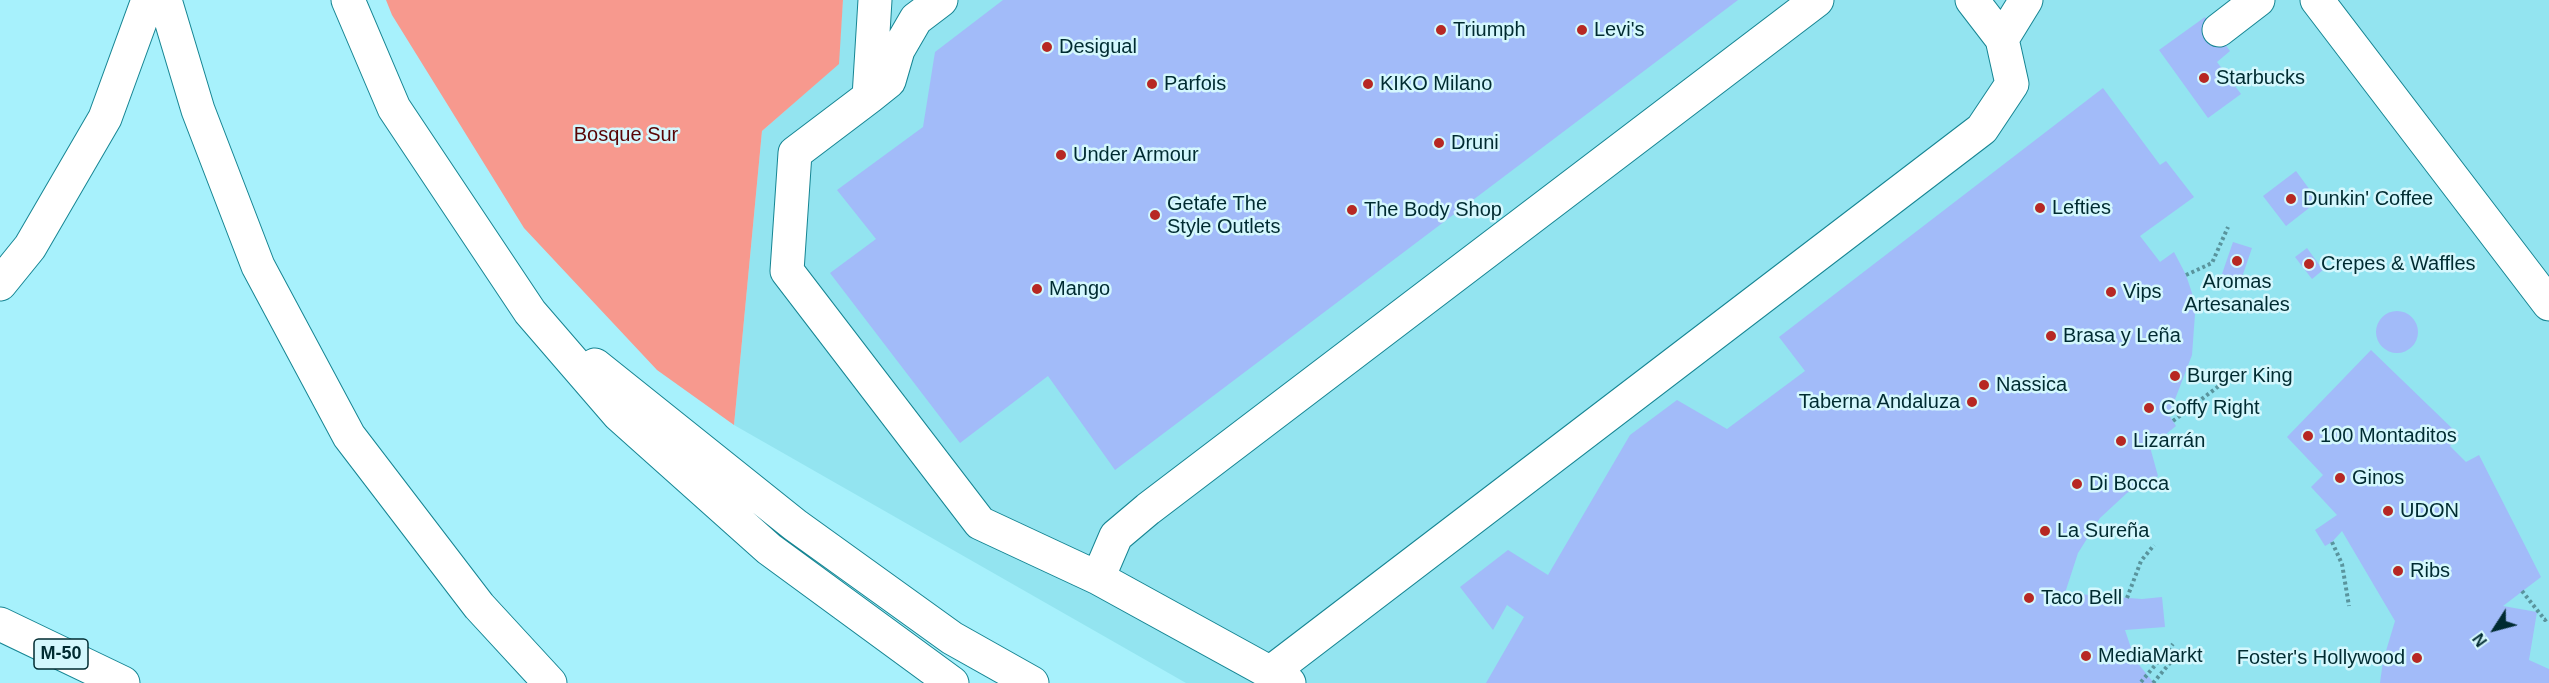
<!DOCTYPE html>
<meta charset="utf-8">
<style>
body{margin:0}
#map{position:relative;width:2549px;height:683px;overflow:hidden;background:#a7f1fc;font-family:Arial,sans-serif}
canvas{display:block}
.north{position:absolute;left:2465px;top:599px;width:60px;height:60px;-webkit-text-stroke:4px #d4f7fd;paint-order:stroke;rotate:234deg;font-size:16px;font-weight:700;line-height:24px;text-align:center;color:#002b31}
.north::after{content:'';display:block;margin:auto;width:21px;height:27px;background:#002b31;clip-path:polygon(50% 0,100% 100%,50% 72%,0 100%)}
</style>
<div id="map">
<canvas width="2549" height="683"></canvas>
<div class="north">N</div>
</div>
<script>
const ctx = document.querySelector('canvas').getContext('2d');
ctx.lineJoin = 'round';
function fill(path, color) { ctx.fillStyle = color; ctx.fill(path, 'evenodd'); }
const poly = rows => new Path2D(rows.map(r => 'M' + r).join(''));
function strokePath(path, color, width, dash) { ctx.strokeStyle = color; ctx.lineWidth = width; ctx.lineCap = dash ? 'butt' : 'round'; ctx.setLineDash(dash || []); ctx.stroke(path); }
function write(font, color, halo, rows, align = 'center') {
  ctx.font = font + ' Arial,sans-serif'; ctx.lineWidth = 5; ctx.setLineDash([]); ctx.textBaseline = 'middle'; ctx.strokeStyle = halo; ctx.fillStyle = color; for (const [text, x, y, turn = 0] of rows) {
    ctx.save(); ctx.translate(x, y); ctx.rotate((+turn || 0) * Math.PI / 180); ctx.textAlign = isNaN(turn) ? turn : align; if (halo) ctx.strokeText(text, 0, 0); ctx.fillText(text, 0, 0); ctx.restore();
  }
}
const built = poly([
 [843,0,2549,0,2549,683,1186,683,734,425,762,131,838,64]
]);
const green = poly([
 [386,0,843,0,839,64,762,131,734,425,657,370,524,228,392,15]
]);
const building = poly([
 [1003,0,1738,0,1115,470,1048,376,960,443,830,273,876,239,837,190,923,127,935,52],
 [2205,17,2230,51,2217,62,2241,94,2208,118,2159,50],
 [2103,88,2160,165,2166,161,2194,197,2140,236,2160,262,2174,252,2186,275,2192,293,2195,314,2192,355,2169,415,2176,426,2150,447,2158,476,2127,493,2100,518,2078,553,2065,593,2142,599,2162,597,2165,627,2125,630,2135,660,2154,683,1486,683,1524,617,1507,605,1493,630,1460,587,1508,550,1548,575,1630,435,1677,400,1727,429,1805,371,1779,337],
 [2296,171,2318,201,2286,226,2263,196],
 [2233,242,2252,248,2241,280,2222,274],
 [2307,248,2323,270,2312,279,2295,257],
 '2376 332a21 21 0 1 1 42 0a21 21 0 1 1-42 0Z',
 [2371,350,2459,435,2450,446,2466,462,2479,455,2541,577,2503,606,2537,612,2529,660,2549,669,2549,683,2380,683,2383,661,2395,621,2342,531,2332,542,2325,546,2315,530,2337,515,2311,487,2323,475,2287,437]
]);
const path = poly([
 [2186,275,2212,263,2228,227],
 [2173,421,2232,376],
 [2332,542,2342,564,2349,606],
 [2522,591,2545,620,2549,617],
 [2127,598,2141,561,2154,545],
 [2141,682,2173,644],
 [2153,683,2181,650]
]);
const minor = poly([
 [875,0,869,97,889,81,898,50,916,19,941,0],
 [2317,0,2549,304],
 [2219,30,2258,0],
 [2002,39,2026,0],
 [869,97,795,153,787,271,980,523,1098,578,1289,683],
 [1098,578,1116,536,1148,509,1817,0],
 [1271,672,1982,129,2012,84,2002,39,1972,0]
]);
const highway = poly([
 [165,0,198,110,258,266,349,436,479,606,550,683],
 [348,0,394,108,530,312,619,415,769,549,952,683],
 [0,284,30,247,105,118,148,0],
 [595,365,795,525,952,638,1032,683],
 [0,624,123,683]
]);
const markers = [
 [1441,30,6,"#b72823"],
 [1582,30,6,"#b72823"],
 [1047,47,6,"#b72823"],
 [2204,78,6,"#b72823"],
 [1152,84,6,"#b72823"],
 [1368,84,6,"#b72823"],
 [1439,143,6,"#b72823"],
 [1061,155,6,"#b72823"],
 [2291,199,6,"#b72823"],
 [2040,208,6,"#b72823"],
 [1352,210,6,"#b72823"],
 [1155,215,6,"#b72823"],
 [2237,261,6,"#b72823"],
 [2309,264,6,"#b72823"],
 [1037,289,6,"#b72823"],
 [2111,292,6,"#b72823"],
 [2051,336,6,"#b72823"],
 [2175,376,6,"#b72823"],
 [1984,385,6,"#b72823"],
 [1972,402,6,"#b72823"],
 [2149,408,6,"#b72823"],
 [2308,436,6,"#b72823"],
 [2121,441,6,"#b72823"],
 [2340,478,6,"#b72823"],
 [2077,484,6,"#b72823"],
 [2388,511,6,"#b72823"],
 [2045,531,6,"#b72823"],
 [2398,571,6,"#b72823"],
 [2029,598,6,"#b72823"],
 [2086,656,6,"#b72823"],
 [2417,658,6,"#b72823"]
];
const shields = [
 [61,654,54]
];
const shieldNames = [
 ["M-50",61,654]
];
const poiNames = [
 ["Triumph",1453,30],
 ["Levi's",1594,30],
 ["Desigual",1059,47],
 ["Starbucks",2216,78],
 ["Parfois",1164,84],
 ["KIKO Milano",1380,84],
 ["Druni",1451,143],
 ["Under Armour",1073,155],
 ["Dunkin' Coffee",2303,199],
 ["Getafe The",1167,204],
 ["Style Outlets",1167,227],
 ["Lefties",2052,208],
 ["The Body Shop",1364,210],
 ["Crepes & Waffles",2321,264],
 ["Aromas",2237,282,"center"],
 ["Artesanales",2237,305,"center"],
 ["Mango",1049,289],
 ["Vips",2123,292],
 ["Brasa y Leña",2063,336],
 ["Burger King",2187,376],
 ["Nassica",1996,385],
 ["Taberna Andaluza",1960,402,"right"],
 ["Coffy Right",2161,408],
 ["100 Montaditos",2320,436],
 ["Lizarrán",2133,441],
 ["Ginos",2352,478],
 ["Di Bocca",2089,484],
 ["UDON",2400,511],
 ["La Sureña",2057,531],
 ["Ribs",2410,571],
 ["Taco Bell",2041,598],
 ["MediaMarkt",2098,656],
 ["Foster's Hollywood",2405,658,"right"]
];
const parkNames = [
 ["Bosque Sur",626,135]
];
fill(built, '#93e4f0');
fill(green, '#f7998e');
fill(building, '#a2bbf9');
strokePath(minor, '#168593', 35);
strokePath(highway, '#168593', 35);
strokePath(path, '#59949d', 4, [3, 3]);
strokePath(minor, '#fff', 33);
strokePath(highway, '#fff', 33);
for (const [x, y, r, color] of markers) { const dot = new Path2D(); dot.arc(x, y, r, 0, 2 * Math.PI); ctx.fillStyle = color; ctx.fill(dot); strokePath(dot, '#d4f7fd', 2); }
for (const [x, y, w] of shields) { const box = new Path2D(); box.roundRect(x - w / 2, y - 15, w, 30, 4.5); ctx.fillStyle = '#d4f7fd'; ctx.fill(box); strokePath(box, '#002b31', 1.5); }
write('bold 18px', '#002b31', null, shieldNames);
write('20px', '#002b31', '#d4f7fd', poiNames, 'left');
write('20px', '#580405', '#d4f7fd', parkNames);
</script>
